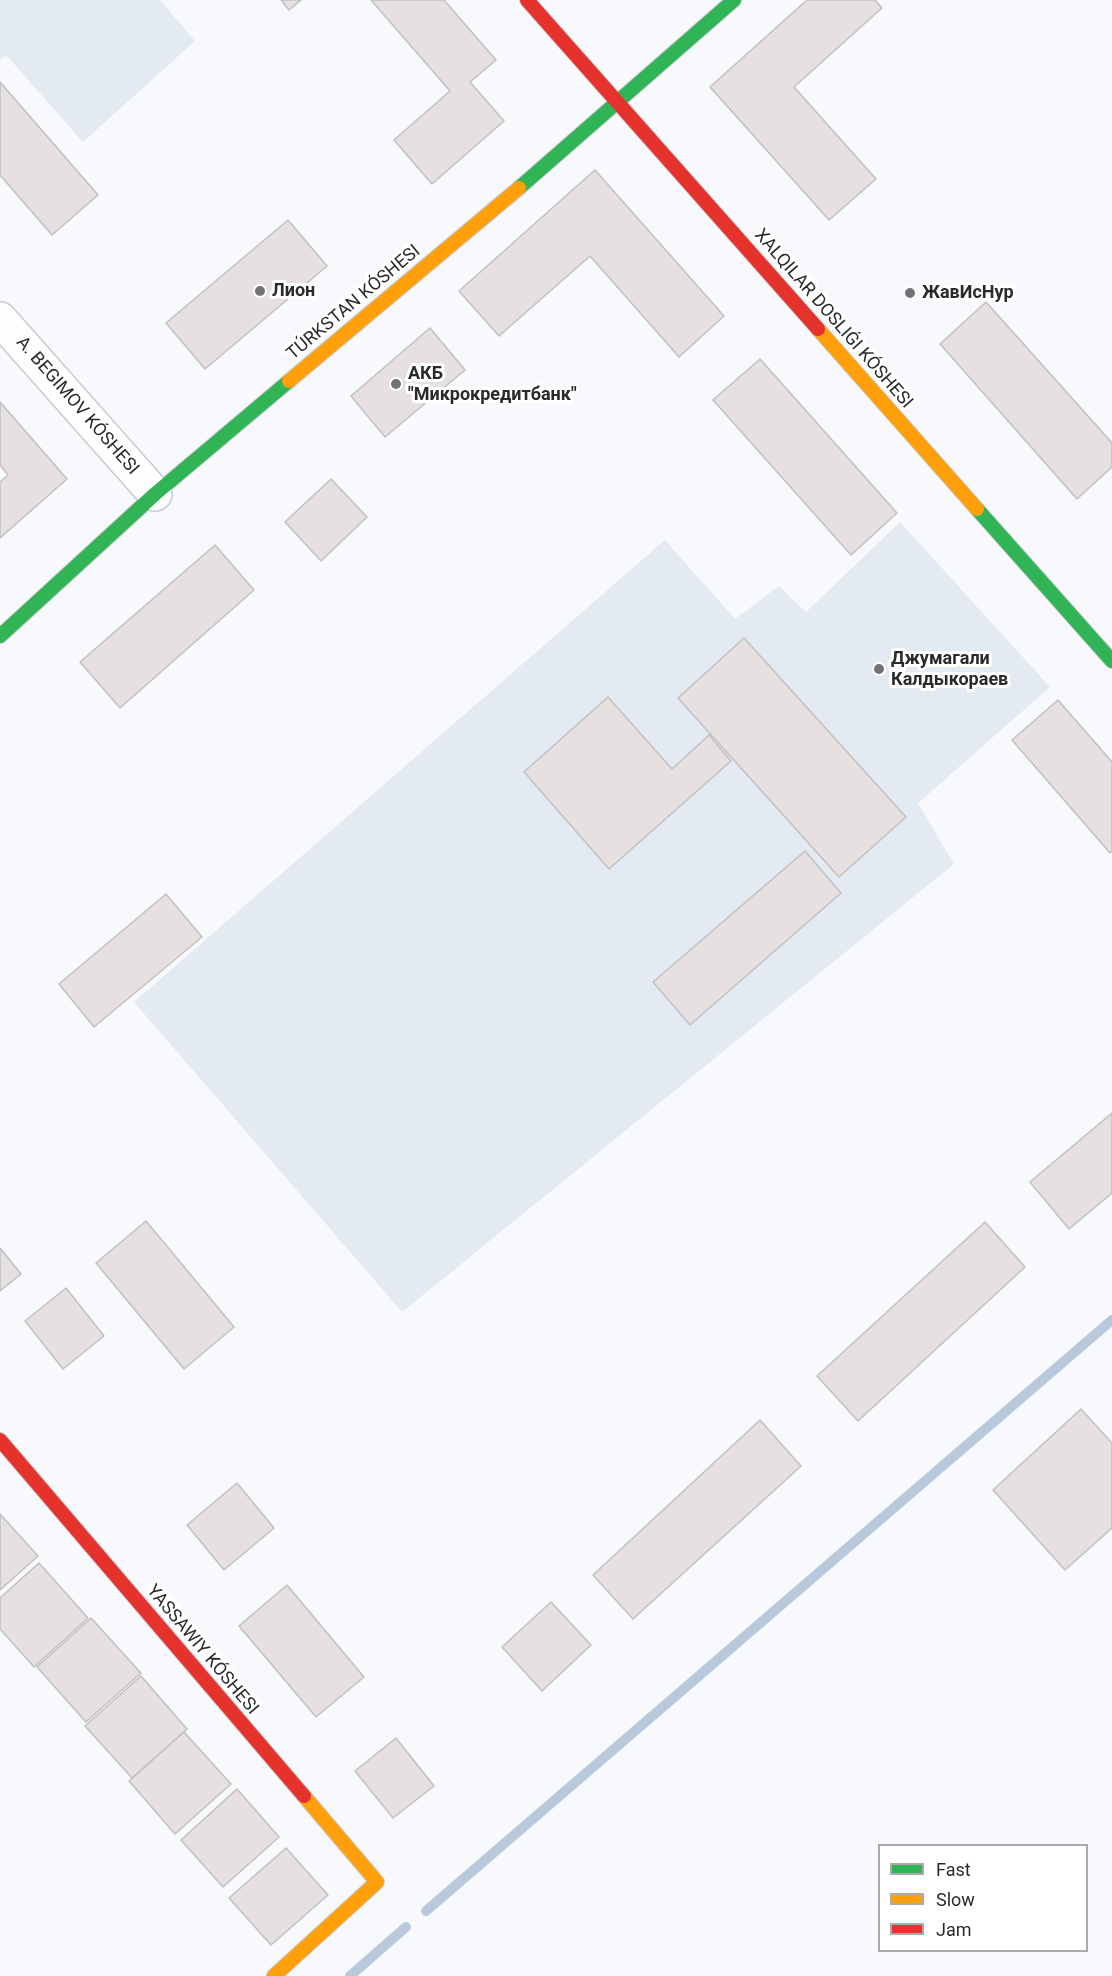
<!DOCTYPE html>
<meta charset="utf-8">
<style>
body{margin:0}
#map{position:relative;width:1112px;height:1976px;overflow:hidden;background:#f7f9fc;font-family:Roboto,sans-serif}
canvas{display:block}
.legend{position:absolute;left:878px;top:1844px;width:210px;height:108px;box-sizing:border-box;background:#fff;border:2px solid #a9aaab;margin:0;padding:8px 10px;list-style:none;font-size:18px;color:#282a2c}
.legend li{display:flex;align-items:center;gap:12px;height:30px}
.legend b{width:30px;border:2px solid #a9aaab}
</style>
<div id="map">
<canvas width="1112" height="1976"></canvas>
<ul class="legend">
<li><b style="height:8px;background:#30b455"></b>Fast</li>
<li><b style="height:8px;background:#ff9f0a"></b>Slow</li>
<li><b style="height:8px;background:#e5322d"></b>Jam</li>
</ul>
</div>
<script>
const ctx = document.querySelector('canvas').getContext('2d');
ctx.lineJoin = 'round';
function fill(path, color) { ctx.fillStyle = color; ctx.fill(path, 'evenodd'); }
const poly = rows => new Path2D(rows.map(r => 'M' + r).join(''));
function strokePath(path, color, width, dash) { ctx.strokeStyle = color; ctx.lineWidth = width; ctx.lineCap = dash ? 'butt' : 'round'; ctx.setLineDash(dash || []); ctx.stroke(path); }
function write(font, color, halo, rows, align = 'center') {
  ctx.font = font + ' Roboto,sans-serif'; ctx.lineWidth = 6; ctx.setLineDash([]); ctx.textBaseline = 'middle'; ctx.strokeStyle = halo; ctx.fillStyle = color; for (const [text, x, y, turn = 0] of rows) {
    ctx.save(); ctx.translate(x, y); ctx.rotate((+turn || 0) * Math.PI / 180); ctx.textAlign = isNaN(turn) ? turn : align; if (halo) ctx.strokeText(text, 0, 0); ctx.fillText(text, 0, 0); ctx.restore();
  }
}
const built = poly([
 [0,0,160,0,195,41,83,142,6,55,0,60],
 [900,522,1050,687,918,803,954,864,402,1312,134,1002,665,540,735,619,779,586,806,612]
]);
const stream = poly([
 [426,1911,1112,1320],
 [350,1976,406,1927]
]);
const building = poly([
 [281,0,301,0,289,10,281,0],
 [371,0,444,0,496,60,470,82,504,121,432,184,394,140,450,91,371,0],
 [807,0,875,0,882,8,794,87,876,179,829,220,710,87,807,0],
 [0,82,98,195,52,235,0,175,0,82],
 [595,170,724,316,679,357,590,256,499,336,459,291,595,170],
 [288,220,327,266,205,369,166,323,288,220],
 [986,302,1112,443,1112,467,1077,499,940,344,986,302],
 [430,328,465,370,385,437,351,396,430,328],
 [760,359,897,513,851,555,713,400,760,359],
 [0,402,67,479,0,538,0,482,8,475,0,465,0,402],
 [331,479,367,517,321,561,285,522,331,479],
 [215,545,254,590,120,708,80,662,215,545],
 [744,638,906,817,839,877,678,698,744,638],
 [608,697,672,769,709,735,731,761,609,869,524,772,608,697],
 [1058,700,1112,762,1112,851,1110,853,1012,740,1058,700],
 [805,851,841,893,690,1025,653,982,805,851],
 [166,894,202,937,94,1027,59,984,166,894],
 [1112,1113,1112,1193,1069,1229,1030,1182,1112,1113],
 [146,1221,234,1327,184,1369,96,1263,146,1221],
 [985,1222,1025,1267,858,1421,817,1376,985,1222],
 [0,1248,21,1274,0,1291,0,1248],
 [66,1288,104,1336,63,1369,25,1321,66,1288],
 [1081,1409,1112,1443,1112,1528,1065,1570,993,1490,1081,1409],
 [760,1420,801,1466,633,1619,593,1575,760,1420],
 [237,1483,274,1528,224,1570,187,1525,237,1483],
 [0,1514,38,1556,0,1590,0,1514],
 [39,1563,88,1618,34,1667,0,1629,0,1598,39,1563],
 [287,1585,364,1677,316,1717,239,1626,287,1585],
 [551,1602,591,1645,542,1691,502,1647,551,1602],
 [91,1618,141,1673,86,1722,37,1667,91,1618],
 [141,1676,187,1729,132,1778,85,1726,141,1676],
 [184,1732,231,1784,175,1834,129,1781,184,1732],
 [396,1738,434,1786,393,1818,355,1771,396,1738],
 [237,1789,279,1837,223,1887,181,1840,237,1789],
 [286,1848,328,1895,271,1945,229,1898,286,1848]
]);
const street = poly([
 [0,319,155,494]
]);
const fast = poly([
 [519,188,734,0],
 [977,509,1112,661],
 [0,636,155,494,289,381]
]);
const slow = poly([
 [818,329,977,509],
 [289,381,519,188],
 [274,1976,377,1882,304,1796]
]);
const jam = poly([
 [527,0,818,329],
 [0,1440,304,1796]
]);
const markers = [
 [260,291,6,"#707275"],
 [910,293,6,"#707275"],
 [396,384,6,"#707275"],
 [879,669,6,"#707275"]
];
const poiNames = [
 ["Лион",272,291],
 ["ЖавИсНур",922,293],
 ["АКБ",408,374],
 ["\"Микрокредитбанк\"",408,395],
 ["Джумагали",891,659],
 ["Калдыкораев",891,680]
];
const streetNames = [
 ["TÚRKSTAN KÓSHESI",354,303,-40],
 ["XALQILAR DOSLIǴI KÓSHESI",833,319,49],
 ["A. BEGIMOV KÓSHESI",77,406,49],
 ["YASSAWIY KÓSHESI",202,1650,50]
];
fill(built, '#e4eaf2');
strokePath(stream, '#b7c9db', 10);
fill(building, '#e6e0e0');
strokePath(building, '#c1c0c1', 1.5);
strokePath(street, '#cacbce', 36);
strokePath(fast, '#cacbce', 16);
strokePath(slow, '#cacbce', 16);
strokePath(jam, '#cacbce', 16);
strokePath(street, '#fefeff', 33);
strokePath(fast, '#30b455', 14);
strokePath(slow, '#ff9f0a', 14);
strokePath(jam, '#e5322d', 14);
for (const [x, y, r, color] of markers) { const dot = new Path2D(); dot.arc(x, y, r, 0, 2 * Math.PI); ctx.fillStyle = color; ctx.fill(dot); strokePath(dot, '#fff', 2); }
write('bold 18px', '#282a2c', '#fff', poiNames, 'left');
write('18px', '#282a2c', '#fff', streetNames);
</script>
